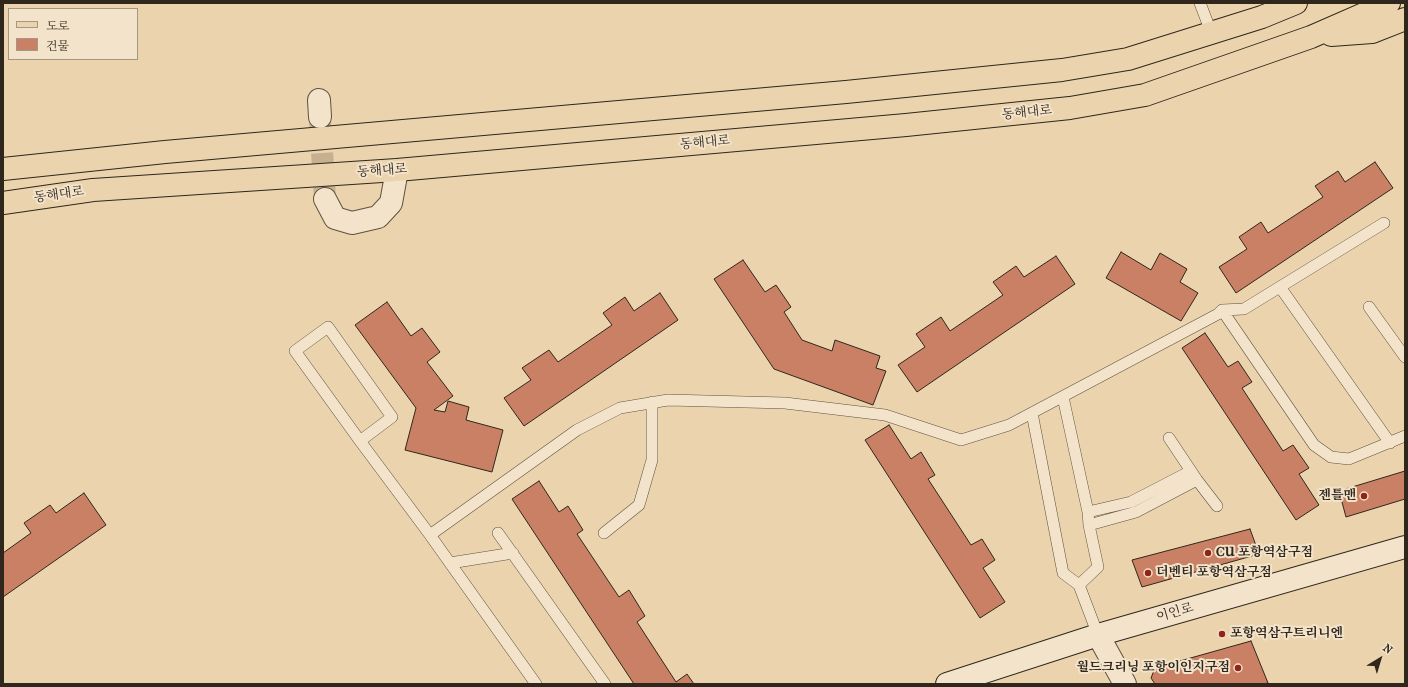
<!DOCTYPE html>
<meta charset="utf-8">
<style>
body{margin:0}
#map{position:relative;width:1408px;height:687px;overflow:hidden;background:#ebd4ad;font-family:"IM FELL French Canon","Noto Serif KR",serif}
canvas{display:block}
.frame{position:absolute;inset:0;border:4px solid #2f261c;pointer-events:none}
.legend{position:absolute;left:8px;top:8px;width:130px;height:52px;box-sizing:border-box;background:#f2e3ca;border:1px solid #a49784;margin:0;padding:5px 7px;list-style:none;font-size:12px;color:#2f261c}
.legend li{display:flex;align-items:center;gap:8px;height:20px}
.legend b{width:20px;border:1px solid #a49784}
.north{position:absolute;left:1360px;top:639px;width:40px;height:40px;-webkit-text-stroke:3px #f2e3ca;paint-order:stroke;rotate:38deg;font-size:11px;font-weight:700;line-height:16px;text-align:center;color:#2f261c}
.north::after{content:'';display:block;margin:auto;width:14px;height:18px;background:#2f261c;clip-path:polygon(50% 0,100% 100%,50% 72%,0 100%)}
</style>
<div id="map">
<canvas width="1408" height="687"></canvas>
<div class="frame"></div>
<ul class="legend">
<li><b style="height:5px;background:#ebd4ad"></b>도로</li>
<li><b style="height:11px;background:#c98064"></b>건물</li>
</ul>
<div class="north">N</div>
</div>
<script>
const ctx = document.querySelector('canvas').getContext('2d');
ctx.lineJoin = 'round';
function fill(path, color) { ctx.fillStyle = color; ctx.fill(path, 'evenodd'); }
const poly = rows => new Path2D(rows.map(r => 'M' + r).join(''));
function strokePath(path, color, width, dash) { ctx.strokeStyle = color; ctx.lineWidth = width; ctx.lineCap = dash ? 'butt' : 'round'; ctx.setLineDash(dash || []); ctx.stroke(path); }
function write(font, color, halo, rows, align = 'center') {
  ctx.font = font + ' "IM FELL French Canon","Noto Serif KR",serif'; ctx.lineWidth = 4; ctx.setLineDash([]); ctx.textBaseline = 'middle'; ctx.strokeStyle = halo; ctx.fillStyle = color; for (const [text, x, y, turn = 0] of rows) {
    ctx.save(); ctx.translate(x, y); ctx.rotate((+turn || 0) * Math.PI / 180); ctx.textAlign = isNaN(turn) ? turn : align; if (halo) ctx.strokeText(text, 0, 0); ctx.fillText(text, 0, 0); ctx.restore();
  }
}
const building = poly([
 [1375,162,1393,188,1236,293,1219,267,1247,249,1239,237,1261,222,1268,233,1323,197,1315,186,1338,171,1345,182,1375,162],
 [1121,252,1151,270,1160,253,1187,269,1180,282,1198,293,1181,321,1106,278,1121,252],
 [1056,256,1075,284,917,392,898,365,925,347,916,334,941,317,950,331,1003,295,993,282,1016,266,1024,277,1056,256],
 [743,260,765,292,776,285,791,307,784,312,802,340,832,351,835,340,880,356,876,368,886,371,873,405,774,369,714,279,743,260],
 [660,293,678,320,524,426,504,398,531,380,522,368,549,350,558,362,612,325,603,313,625,297,634,311,660,293],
 [387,302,411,336,422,328,440,352,427,362,453,396,434,410,445,412,448,401,469,407,466,420,503,430,492,472,405,450,416,408,355,325,387,302],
 [1205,333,1228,367,1238,361,1252,382,1242,388,1283,451,1293,445,1309,468,1299,474,1319,505,1296,520,1182,348,1205,333],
 [889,425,911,459,921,452,935,475,928,479,971,545,982,539,995,560,983,568,1005,602,980,618,865,440,889,425],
 [1405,471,1405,499,1346,517,1339,491,1405,471],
 [539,481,559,512,568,506,583,530,577,534,619,597,629,590,645,616,637,622,676,682,687,674,694,684,634,684,512,499,539,481],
 [84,493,106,525,3,597,3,553,31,533,24,523,50,505,56,513,84,493],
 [1250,529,1259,554,1142,587,1132,560,1250,529],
 [1251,641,1268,683,1263,684,1155,684,1151,678,1155,668,1251,641]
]);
const streetTunnel = poly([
 [320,120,325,199]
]);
const lane = poly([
 [1200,3,1211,32],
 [1280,287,1390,443],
 [1369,307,1405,357],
 [1222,310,1244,309,1384,223],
 [1063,397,1088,512,1089,525,1098,567,1079,585],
 [1032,413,1063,573,1079,585,1098,635],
 [1169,438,1197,480,1217,506],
 [360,441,295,351,328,327,392,417,360,441,430,535,577,430,620,408,668,400,785,403,885,415,961,440,1009,425,1218,314,1222,310,1314,445,1331,457,1349,459,1405,436],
 [1088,512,1131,502,1191,471],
 [1089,525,1136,512,1197,480],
 [498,533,605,684],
 [604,533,639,505,652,460,652,402],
 [430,535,536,684],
 [450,563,513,553]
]);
const street = poly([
 [319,100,320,117],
 [325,199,335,218,352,223,378,217,391,203,397,170],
 [1098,635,1125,684]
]);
const secondary = poly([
 [947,684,1098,635,1405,547]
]);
const primary = poly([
 [1331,35,1372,32,1405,19],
 [3,169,165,152,846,92,1062,70,1128,59,1262,17,1296,3],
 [3,203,93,190,397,170,906,125,1070,108,1145,95,1311,37,1389,3]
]);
const markers = [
 [1364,496,4,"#8f2418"],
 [1208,553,4,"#8f2418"],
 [1148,573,4,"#8f2418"],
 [1222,634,4,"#8f2418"],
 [1238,668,4,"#8f2418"]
];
const streetNames = [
 ["동해대로",1027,113,-6],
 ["동해대로",705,143,-5],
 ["동해대로",382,171,-4],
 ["동해대로",59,195,-8],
 ["이인로",1175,613,-16]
];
const poiNames = [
 ["젠틀맨",1356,496,"right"],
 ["CU 포항역삼구점",1216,553],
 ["더벤티 포항역삼구점",1156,573],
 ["포항역삼구트리니엔",1230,634],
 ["월드크리닝 포항이인지구점",1230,668,"right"]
];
fill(building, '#c98064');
strokePath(building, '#2f261c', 1);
strokePath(streetTunnel, '#c5b190', 22, [22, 11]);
strokePath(lane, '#5e5240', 12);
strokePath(street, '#5e5240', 24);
strokePath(secondary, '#2f261c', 24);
strokePath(primary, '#2f261c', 24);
strokePath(lane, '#f2e3ca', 11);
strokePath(street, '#f2e3ca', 22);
strokePath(secondary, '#f2e3ca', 22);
strokePath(primary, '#ebd4ad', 22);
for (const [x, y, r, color] of markers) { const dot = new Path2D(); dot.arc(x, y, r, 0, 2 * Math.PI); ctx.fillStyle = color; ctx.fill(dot); strokePath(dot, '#f2e3ca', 1.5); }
write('13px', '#2f261c', '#f2e3ca', streetNames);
write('bold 13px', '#2f261c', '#f2e3ca', poiNames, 'left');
</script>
